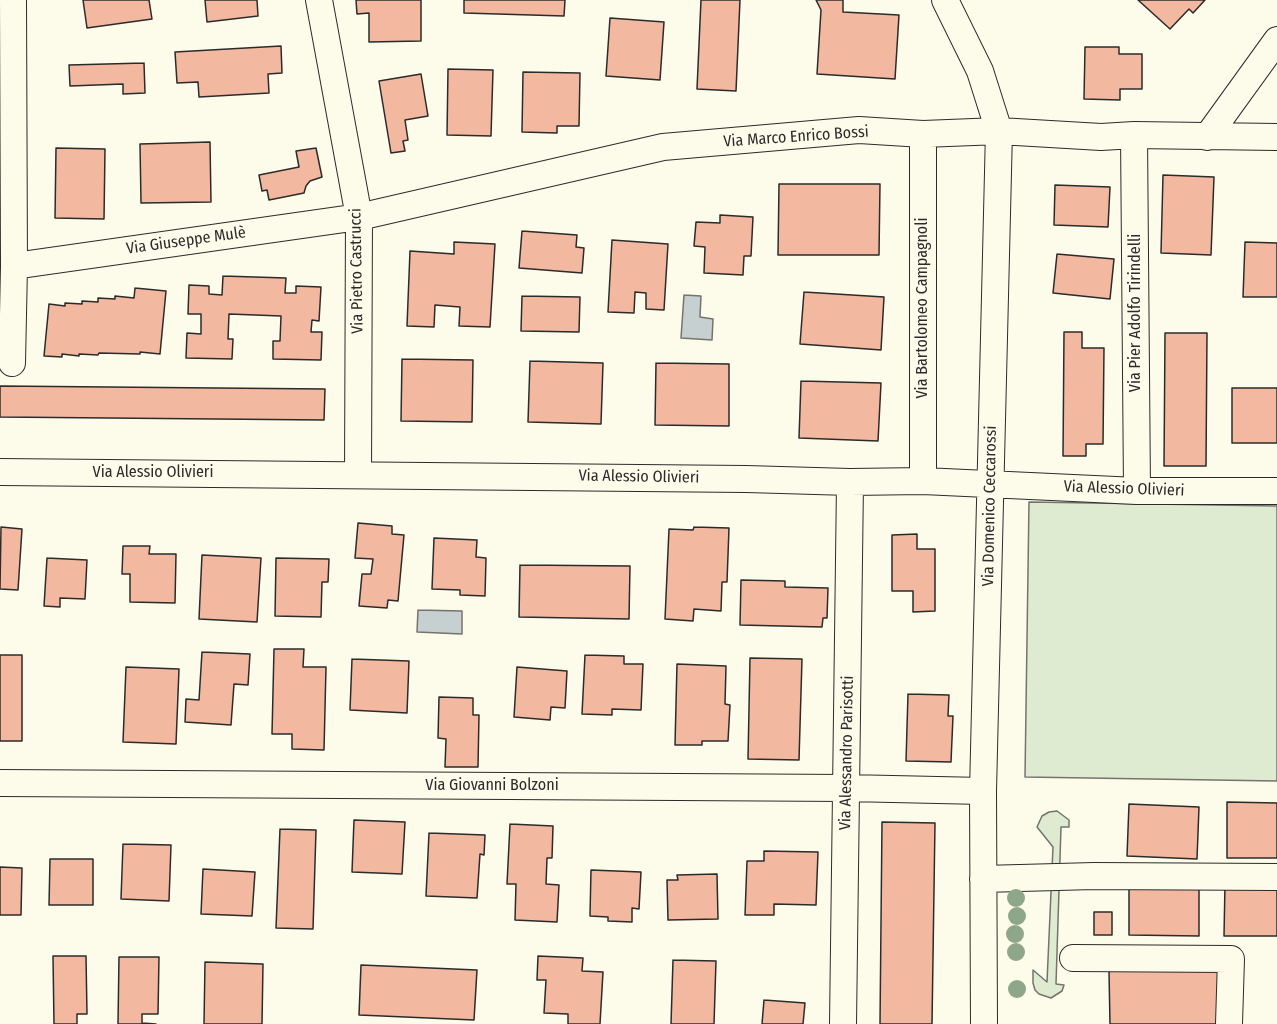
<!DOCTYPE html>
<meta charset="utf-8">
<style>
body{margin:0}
canvas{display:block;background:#fdfbea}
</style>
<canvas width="1277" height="1024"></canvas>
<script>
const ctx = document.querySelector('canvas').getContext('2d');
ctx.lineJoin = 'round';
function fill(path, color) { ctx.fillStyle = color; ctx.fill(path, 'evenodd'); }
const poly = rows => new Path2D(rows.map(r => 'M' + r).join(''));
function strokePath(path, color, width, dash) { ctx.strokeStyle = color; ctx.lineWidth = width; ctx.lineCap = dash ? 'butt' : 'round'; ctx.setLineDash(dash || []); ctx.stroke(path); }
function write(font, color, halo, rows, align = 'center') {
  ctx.font = font + ' "Fira Sans Condensed",sans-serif'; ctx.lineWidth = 4.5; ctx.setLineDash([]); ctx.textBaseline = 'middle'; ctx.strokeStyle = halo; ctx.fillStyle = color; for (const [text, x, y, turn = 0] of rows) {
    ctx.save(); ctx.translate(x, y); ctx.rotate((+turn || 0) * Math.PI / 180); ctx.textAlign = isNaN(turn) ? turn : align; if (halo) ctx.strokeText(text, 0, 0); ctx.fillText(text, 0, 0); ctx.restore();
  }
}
const green = poly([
 [1029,502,1277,506,1277,781,1025,777,1029,502],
 [1057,811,1069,820,1069,827,1061,827,1056,984,1064,985,1062,991,1051,998,1039,994,1035,990,1033,983,1033,970,1047,982,1053,847,1037,827,1042,816,1049,812,1057,811]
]);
const water = poly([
 [684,295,701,296,700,317,713,319,712,340,681,338,684,295],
 [418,610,462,611,462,634,417,632,418,610]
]);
const building = poly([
 [83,0,149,0,152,19,87,28,83,0],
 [205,0,257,0,258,16,207,22,205,0],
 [356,0,421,0,421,41,369,42,369,13,357,14,356,0],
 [464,0,565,0,564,16,464,13,464,0],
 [701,0,740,0,736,91,697,89,701,0],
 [816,0,843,0,843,12,899,15,895,79,817,74,821,10,816,0],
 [1138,0,1205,0,1193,13,1189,9,1170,29,1138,0],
 [610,18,664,22,660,80,606,76,610,18],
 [281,46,282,73,268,74,269,93,199,97,198,82,177,83,175,52,281,46],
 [1085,47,1119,47,1119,54,1142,54,1142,89,1120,89,1120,100,1084,99,1085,47],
 [144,63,145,93,123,94,123,84,70,86,69,65,144,63],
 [448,69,493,70,491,136,447,135,448,69],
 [523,72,580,73,579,126,557,126,557,133,522,132,523,72],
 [421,74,428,116,405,120,408,140,403,141,405,151,391,153,379,81,421,74],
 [210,142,211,202,141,203,140,144,210,142],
 [56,148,105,149,104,219,55,218,56,148],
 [316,148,322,177,310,181,306,186,304,193,269,200,267,190,262,191,259,175,299,167,296,151,316,148],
 [1163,175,1214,177,1211,255,1161,253,1163,175],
 [779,184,880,184,879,255,778,255,779,184],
 [1055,185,1110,187,1108,227,1054,225,1055,185],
 [720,215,753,217,751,256,744,256,743,275,704,273,705,247,694,246,696,222,720,223,720,215],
 [522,231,577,235,576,247,584,248,582,273,519,268,522,231],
 [612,240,668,244,664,310,646,309,646,293,635,292,634,313,608,312,612,240],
 [454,242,495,244,490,327,459,326,460,307,435,305,434,327,407,326,410,251,454,254,454,242],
 [1245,242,1277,243,1277,297,1243,297,1245,242],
 [1057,254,1114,259,1110,299,1053,293,1057,254],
 [223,276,286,278,285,293,296,293,296,286,321,287,319,321,312,320,311,332,322,332,321,360,273,359,273,341,280,341,281,316,229,314,228,339,233,339,232,359,186,358,187,333,201,334,201,314,188,314,189,285,209,286,209,294,222,295,223,276],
 [135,288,166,291,160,354,140,352,140,354,99,353,98,355,79,354,79,356,62,354,62,357,44,356,49,304,65,306,65,303,82,304,82,301,98,302,98,298,115,299,115,296,134,298,135,288],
 [804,292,884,297,881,350,800,344,804,292],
 [522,296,580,297,579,332,521,331,522,296],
 [1064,332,1082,332,1082,348,1104,348,1103,444,1086,444,1086,456,1063,456,1064,332],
 [1165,333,1207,333,1206,466,1164,466,1165,333],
 [402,359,473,360,472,422,401,421,402,359],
 [530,361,603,363,601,424,528,422,530,361],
 [656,363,729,364,729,426,655,425,656,363],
 [801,381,881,383,878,441,799,438,801,381],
 [0,386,325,389,324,420,0,417,0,386],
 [1232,388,1277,388,1277,443,1232,443,1232,388],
 [358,523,392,526,392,534,404,535,398,601,388,600,387,608,359,606,362,574,371,574,373,559,355,558,358,523],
 [1,527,22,529,18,590,0,589,1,527],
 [694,527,729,528,727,582,722,582,721,611,694,609,693,621,665,619,669,529,693,530,694,527],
 [917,534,917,549,935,549,935,611,913,612,913,591,892,591,892,535,917,534],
 [434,538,477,540,476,557,486,558,485,596,460,595,460,590,432,589,434,538],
 [123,546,150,546,149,554,176,554,175,603,130,602,130,574,122,574,123,546],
 [202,555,261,558,257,622,199,619,202,555],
 [47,558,87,560,85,599,60,598,60,607,44,606,47,558],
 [276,558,329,559,328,582,322,582,321,617,275,616,276,558],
 [520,565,630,566,629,619,519,617,520,565],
 [741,580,785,581,785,587,828,588,827,618,823,618,822,627,740,625,741,580],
 [274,649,304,649,303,667,326,667,324,750,292,749,292,734,272,734,274,649],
 [202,652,250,654,248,685,234,684,231,725,185,722,186,699,199,700,202,652],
 [0,655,22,655,22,741,0,741,0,655],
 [585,655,624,656,624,664,643,664,641,710,612,709,612,715,582,714,585,655],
 [750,658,802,659,799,760,748,759,750,658],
 [352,659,409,661,407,713,350,710,352,659],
 [677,664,726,666,725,704,730,705,728,741,702,741,702,745,675,745,677,664],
 [126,667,179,669,176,744,123,742,126,667],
 [517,667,567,671,565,708,551,707,550,720,514,717,517,667],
 [908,694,949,695,948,716,953,716,951,762,906,761,908,694],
 [439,697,473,698,473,715,479,715,478,767,445,767,446,739,438,738,439,697],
 [1227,802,1277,803,1277,858,1227,858,1227,802],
 [1129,804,1199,807,1197,859,1127,856,1129,804],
 [354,820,405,822,402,874,352,872,354,820],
 [882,822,935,823,932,1024,880,1024,882,822],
 [510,824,553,826,552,858,547,858,546,884,559,885,557,922,515,920,516,884,507,884,510,824],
 [280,829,316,830,313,929,276,928,280,829],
 [429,833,485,835,484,855,480,854,477,898,426,896,429,833],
 [123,844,171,845,169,901,121,899,123,844],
 [764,851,818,852,816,905,774,904,774,915,745,915,747,861,764,861,764,851],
 [50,859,93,859,93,905,49,905,50,859],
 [0,867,22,868,21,915,0,915,0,867],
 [203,869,255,872,252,916,201,914,203,869],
 [591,870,641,872,639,909,632,908,632,922,608,921,608,917,590,916,591,870],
 [717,874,718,919,668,920,667,880,678,880,677,875,717,874],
 [1129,879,1199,880,1199,936,1129,935,1129,879],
 [1225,884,1277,885,1277,936,1224,936,1225,884],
 [1094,912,1112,912,1112,935,1094,935,1094,912],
 [53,956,86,956,87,1014,77,1014,77,1024,54,1024,53,956],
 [538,956,583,958,582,971,603,972,600,1024,568,1024,568,1014,544,1013,546,980,537,980,538,956],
 [119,957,159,957,158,1014,142,1014,142,1023,156,1024,118,1024,119,957],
 [673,960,716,961,714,1024,671,1024,673,960],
 [205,962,263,964,262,1024,204,1024,205,962],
 [361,965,477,970,474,1020,359,1015,361,965],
 [1226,969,1227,1024,1110,1024,1109,971,1226,969],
 [764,1000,805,1003,803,1024,762,1024,764,1000]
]);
const minor = poly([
 [319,0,359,217,358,474],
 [945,0,980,71,999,131,983,791,984,1024],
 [1134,135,1137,491],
 [1207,137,1277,40],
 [14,266,359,217,663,147,859,130,923,134,999,131,1101,137,1134,135,1277,137],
 [12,363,14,266,13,0],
 [0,472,746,479,850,482,923,481,1137,491,1277,491],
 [923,481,923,134],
 [0,783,847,788,983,791],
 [983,879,1094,876,1277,877],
 [1073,958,1231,959,1229,1024],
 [843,1024,850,482]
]);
const trees = [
 [1016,898],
 [1017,916],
 [1015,934],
 [1016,952],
 [1017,989]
];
const streetNames = [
 ["Via Marco Enrico Bossi",796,137,-4],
 ["Via Giuseppe Mulè",186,241,-8],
 ["Via Pietro Castrucci",357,271,-91],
 ["Via Bartolomeo Campagnoli",923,308,-90],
 ["Via Pier Adolfo Tirindelli",1136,313,-90],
 ["Via Alessio Olivieri",153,473],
 ["Via Alessio Olivieri",639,477,1],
 ["Via Alessio Olivieri",1124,489,2],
 ["Via Domenico Ceccarossi",990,506,-89],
 ["Via Alessandro Parisotti",847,753,-89],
 ["Via Giovanni Bolzoni",492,786]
];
fill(green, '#deebd1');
strokePath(green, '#74746e', 1.5);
fill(water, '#c7d0d0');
strokePath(water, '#74746e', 1.5);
fill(building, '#f2b8a0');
strokePath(building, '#2b2b2b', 1.5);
strokePath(minor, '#2b2b2b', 28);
strokePath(minor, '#fdfbea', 26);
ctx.fillStyle = '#8ea78a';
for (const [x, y] of trees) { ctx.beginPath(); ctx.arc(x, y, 9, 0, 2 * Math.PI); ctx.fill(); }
write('16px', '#2b2b2b', '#fdfbea', streetNames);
</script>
